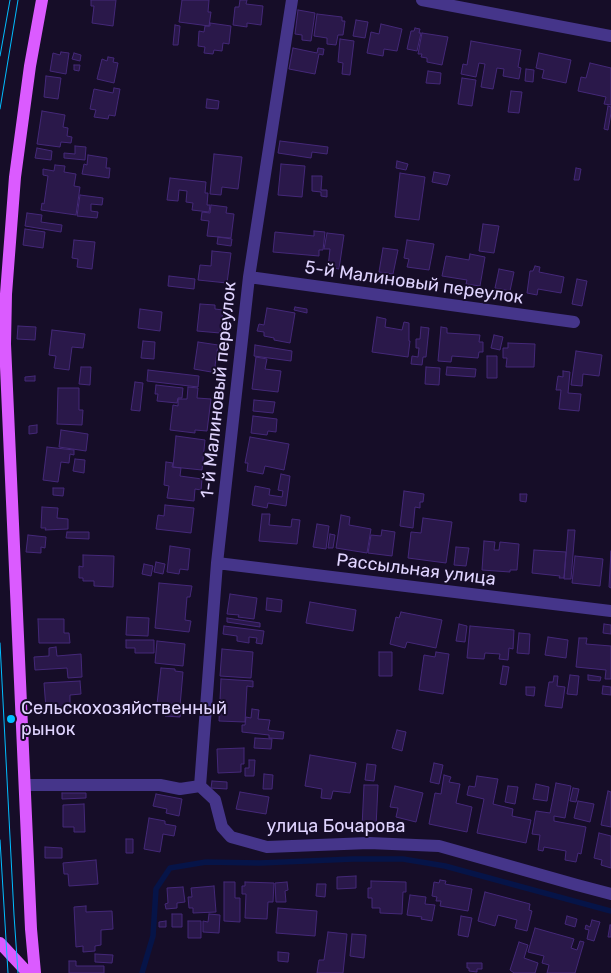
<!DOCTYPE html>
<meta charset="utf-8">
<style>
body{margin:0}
canvas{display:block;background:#160d28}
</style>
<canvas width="611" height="973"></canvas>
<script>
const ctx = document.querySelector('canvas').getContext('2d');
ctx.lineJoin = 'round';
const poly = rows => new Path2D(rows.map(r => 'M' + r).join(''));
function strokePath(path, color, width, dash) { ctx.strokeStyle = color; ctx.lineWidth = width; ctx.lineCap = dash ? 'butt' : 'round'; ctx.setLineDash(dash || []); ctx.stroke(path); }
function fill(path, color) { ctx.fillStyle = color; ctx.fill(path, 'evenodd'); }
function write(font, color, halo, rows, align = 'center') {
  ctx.font = font + ' Rubik,sans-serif'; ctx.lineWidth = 4; ctx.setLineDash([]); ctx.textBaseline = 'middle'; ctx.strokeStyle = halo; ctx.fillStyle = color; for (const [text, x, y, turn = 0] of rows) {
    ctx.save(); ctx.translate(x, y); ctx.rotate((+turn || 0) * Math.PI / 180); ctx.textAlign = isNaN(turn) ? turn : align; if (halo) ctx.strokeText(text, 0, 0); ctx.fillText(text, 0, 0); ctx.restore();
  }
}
const stream = poly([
 [142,973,153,936,156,889,170,868,206,862,260,863,353,859,403,859,445,866,611,911]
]);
const building = poly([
 [91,0,116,0,113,26,92,23,94,6,91,6,91,0],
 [182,0,209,0,208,12,211,12,209,26,179,22,182,0],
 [240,0,247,0,246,4,263,6,261,25,247,23,247,27,233,25,235,7,239,7,240,0],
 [298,10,315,13,311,41,302,40,302,35,295,34,298,10],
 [317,14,342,17,342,21,345,21,343,35,338,35,336,45,327,44,327,38,314,36,317,14],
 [356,20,368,22,365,38,353,36,356,20],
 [210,23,231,26,229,44,223,43,222,51,214,50,213,54,204,53,205,47,198,46,199,31,204,32,205,26,210,26,210,23],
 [381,24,402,29,397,51,384,49,383,56,367,53,371,32,379,34,381,24],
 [175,25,180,26,178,45,173,45,175,25],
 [415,28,420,29,419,33,421,33,417,51,407,49,411,31,414,31,415,28],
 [422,33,448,37,442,65,427,62,427,58,421,57,422,54,418,54,422,33],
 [340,39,354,41,350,75,342,74,343,63,338,62,340,39],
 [471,41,521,50,518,67,521,68,519,79,503,76,504,69,497,68,493,89,481,87,485,64,479,63,476,77,461,74,463,64,467,65,471,41],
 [293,48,317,53,318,48,324,49,323,55,319,54,315,74,289,69,293,48],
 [61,52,69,53,66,74,50,71,53,53,60,55,61,52],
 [74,53,81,55,80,61,72,59,74,53],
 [539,53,571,60,566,83,542,78,544,70,536,68,539,53],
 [108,57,114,58,113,62,118,63,114,83,97,79,102,59,107,61,108,57],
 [590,63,611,68,611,105,604,104,606,97,578,91,581,77,586,78,590,63],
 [74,65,80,65,79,71,74,70,74,65],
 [526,69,534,70,533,82,525,81,526,69],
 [428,71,441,73,440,84,426,83,428,71],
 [46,76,61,78,58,99,44,97,46,76],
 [462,78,476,80,472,106,458,104,462,78],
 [114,88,120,89,115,116,109,115,108,119,94,117,96,110,90,109,94,89,113,93,114,88],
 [511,91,522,92,519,113,508,112,511,91],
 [207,99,219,101,218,109,206,108,207,99],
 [608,106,611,107,611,113,608,130,604,129,608,106],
 [42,111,65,115,63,127,68,128,67,136,72,137,71,143,61,142,60,147,37,144,42,111],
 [280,141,328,147,327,154,312,152,311,158,278,153,280,141],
 [75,146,86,147,85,160,64,158,64,153,75,154,75,146],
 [37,148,52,151,51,160,35,158,37,148],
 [214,154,242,157,238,189,222,187,221,195,210,194,214,154],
 [88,155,107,158,106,168,110,168,109,178,82,174,84,164,87,165,88,155],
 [397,161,408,164,406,170,396,168,397,161],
 [281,164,305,166,302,197,278,195,281,164],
 [55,165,65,166,64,172,76,174,74,186,80,187,76,215,41,210,42,203,44,204,48,176,43,175,43,169,54,171,55,165],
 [576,168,581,169,579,180,574,180,576,168],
 [434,172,450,175,447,185,432,182,434,172],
 [400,173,425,177,419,220,395,217,400,173],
 [312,176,322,176,321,190,327,190,327,197,321,196,321,192,312,191,312,176],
 [170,178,206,182,205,193,208,193,207,205,210,205,209,212,192,210,193,203,186,202,187,191,179,190,178,201,167,200,170,178],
 [80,195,103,198,102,205,91,204,91,211,98,212,97,218,77,216,80,195],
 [211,205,227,207,226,213,234,214,231,238,207,236,209,221,201,220,202,212,210,213,211,205],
 [27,213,42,215,41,222,62,225,61,232,25,226,27,213],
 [483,224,499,226,494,253,479,251,483,224],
 [25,229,45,232,43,248,23,245,25,229],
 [314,231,325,232,323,250,319,250,319,256,273,252,275,232,314,236,314,231],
 [327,233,344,235,339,269,328,267,330,249,324,249,327,233],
 [218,237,232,239,231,246,217,244,218,237],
 [74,240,95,242,92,269,77,267,78,259,72,258,74,240],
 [407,240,434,244,429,270,407,267,409,259,404,258,407,240],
 [383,248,398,250,393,274,379,272,383,248],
 [212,251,231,253,227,283,198,280,200,265,211,266,212,251],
 [470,254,485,257,480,286,466,284,467,280,442,276,446,256,469,260,470,254],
 [535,266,540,267,539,272,564,277,561,293,538,289,537,295,527,293,530,271,533,271,535,266],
 [499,269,514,272,510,291,495,288,499,269],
 [169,276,195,279,194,289,168,286,169,276],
 [577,279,587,281,582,306,572,304,577,279],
 [200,304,215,305,215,309,223,310,220,333,197,331,200,304],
 [295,307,307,309,307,313,294,310,295,307],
 [267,308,295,313,290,343,274,340,274,338,264,336,264,332,257,331,259,324,264,325,267,308],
 [140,309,162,312,160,331,138,328,140,309],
 [377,317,386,319,385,327,402,330,404,322,409,323,409,341,410,341,408,357,372,352,377,317],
 [18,326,36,327,35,340,17,339,18,326],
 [421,327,429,328,426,357,423,357,422,365,411,364,412,356,418,357,419,348,416,348,416,339,420,339,421,327],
 [441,327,447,328,447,333,480,335,479,342,483,342,483,352,479,352,478,358,452,356,451,362,438,361,441,327],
 [52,330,85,334,83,348,72,347,69,370,54,368,56,356,49,355,52,330],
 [494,335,503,337,500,350,491,348,494,335],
 [143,341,155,342,154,359,141,358,143,341],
 [198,342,218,345,215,366,218,367,217,373,194,369,198,342],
 [508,343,535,344,534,367,506,367,507,358,503,358,503,348,508,348,508,343],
 [255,345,292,351,291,361,254,356,255,345],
 [576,351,602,355,599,376,583,374,582,386,571,385,576,351],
 [487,356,497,356,497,378,487,378,487,356],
 [256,357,267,359,265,369,281,371,278,392,252,389,256,357],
 [81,367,91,367,90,385,79,384,81,367],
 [426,367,440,368,439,385,425,384,426,367],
 [447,367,476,369,475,377,446,375,447,367],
 [148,370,199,376,198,387,147,381,148,370],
 [563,371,570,372,568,393,581,394,579,411,559,409,561,390,556,390,558,376,563,377,563,371],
 [35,376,35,381,25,381,25,377,35,376],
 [135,382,143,383,140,411,131,410,135,382],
 [156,385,183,388,182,398,178,398,177,403,157,401,158,394,155,394,156,385],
 [188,387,198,388,197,398,211,399,207,431,195,430,195,433,170,430,173,405,178,406,178,399,187,399,188,387],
 [58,388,79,388,79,410,83,410,82,425,57,424,58,388],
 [254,400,275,402,273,413,253,411,254,400],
 [253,416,277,419,276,432,268,431,267,435,251,433,253,416],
 [37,425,37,433,29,434,29,426,37,425],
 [61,430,88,434,86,451,59,447,61,430],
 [176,436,205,440,202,470,173,467,176,436],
 [250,437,289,444,284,470,265,466,263,474,247,471,248,463,245,463,250,437],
 [47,447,74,450,74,455,70,454,69,463,61,462,58,482,43,480,47,447],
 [75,459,85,460,84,473,73,471,75,459],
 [166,462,173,463,172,467,181,468,180,476,202,479,201,490,195,489,194,501,167,498,169,486,164,485,166,462],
 [281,474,290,476,286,506,268,503,267,508,252,505,255,486,270,489,269,495,282,497,283,491,278,490,281,474],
 [53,488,64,488,63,496,53,495,53,488],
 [404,491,424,494,423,502,420,502,420,508,415,507,413,528,400,526,404,491],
 [520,494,527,494,526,502,520,501,520,494],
 [165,505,194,508,191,533,156,529,158,515,164,516,165,505],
 [42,507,58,508,57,518,68,519,68,529,45,530,46,528,41,528,42,507],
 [262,514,270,514,269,525,291,527,292,519,300,520,297,544,259,541,262,514],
 [341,515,350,517,349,525,371,529,367,553,336,548,341,515],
 [423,518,452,522,446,563,408,558,411,532,421,533,423,518],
 [317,524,329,526,326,549,313,547,317,524],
 [382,530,395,532,392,556,368,553,371,535,381,536,382,530],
 [568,530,575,530,571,579,564,579,568,530],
 [67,532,89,532,89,539,66,538,67,532],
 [330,534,335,535,333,548,328,548,330,534],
 [28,535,46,537,45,548,41,547,41,553,26,552,28,535],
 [484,541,495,542,494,550,499,550,500,542,519,544,517,570,510,570,510,572,482,570,484,541],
 [170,546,190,549,188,570,180,569,179,574,167,572,170,546],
 [456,547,469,548,466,566,454,565,456,547],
 [534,550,566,552,564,578,559,578,560,576,532,573,534,550],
 [611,551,611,588,609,587,611,551],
 [83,555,114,556,113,587,94,586,94,581,83,581,83,578,79,578,79,566,83,567,83,555],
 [575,556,603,559,600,586,572,583,575,556],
 [156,562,165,564,163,574,154,572,156,562],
 [144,564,153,566,151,576,142,574,144,564],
 [159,583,192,586,190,597,187,597,185,620,191,621,189,632,155,628,159,583],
 [230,594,257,598,254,619,238,617,239,615,227,614,230,594],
 [267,598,282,600,281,612,266,610,267,598],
 [310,602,356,610,353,631,306,623,310,602],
 [401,612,442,620,436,648,407,642,405,648,390,644,396,617,399,618,401,612],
 [127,617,149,618,148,636,126,635,127,617],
 [227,618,260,623,260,627,227,622,227,618],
 [38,619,64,619,64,633,69,633,70,643,39,643,38,619],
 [459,624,467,626,465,642,456,641,459,624],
 [604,624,611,625,611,634,603,633,604,624],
 [224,626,264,631,262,644,256,643,257,638,249,637,249,643,237,641,237,636,223,634,224,626],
 [470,626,514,630,513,649,509,648,508,660,499,659,500,654,485,653,484,659,467,658,470,626],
 [519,633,530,634,529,654,517,653,519,633],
 [548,637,568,640,566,658,545,655,548,637],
 [579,638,587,638,586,644,611,646,611,679,605,679,606,670,576,667,579,638],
 [126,640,154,640,154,653,135,653,135,648,126,648,126,640],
 [157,641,185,644,183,666,155,663,157,641],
 [56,647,57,656,81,654,82,677,68,678,67,668,35,670,34,657,49,656,49,648,56,647],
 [222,649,253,652,251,678,220,676,222,649],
 [379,652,392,652,392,676,379,676,379,652],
 [436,652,449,654,443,694,419,690,424,655,435,657,436,652],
 [503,666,509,667,506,685,500,684,503,666],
 [161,668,175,669,175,671,183,672,180,706,157,704,161,668],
 [570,675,579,676,577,695,567,694,570,675],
 [588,675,601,677,600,681,588,680,588,675],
 [554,676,558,676,557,686,565,687,562,708,545,706,549,682,553,682,554,676],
 [221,679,253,681,253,687,247,686,245,722,219,721,221,679],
 [80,681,81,694,70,695,70,708,46,709,44,683,80,681],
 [603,686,611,687,611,695,602,694,603,686],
 [526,687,535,687,534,696,526,695,526,687],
 [165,708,181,710,180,717,165,716,165,708],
 [252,709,259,710,258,719,270,720,268,730,284,732,283,739,269,738,269,735,242,732,242,725,245,725,246,717,251,718,252,709],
 [397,730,406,732,402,751,392,748,397,730],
 [255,738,272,739,271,749,254,748,255,738],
 [244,748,244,764,241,764,241,772,218,773,217,749,244,748],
 [310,755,356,763,350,793,333,791,331,799,321,798,322,789,305,786,310,755],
 [249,760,255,760,254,776,245,776,245,768,249,768,249,760],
 [434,763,443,765,439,784,430,782,434,763],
 [367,764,376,765,374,781,365,780,367,764],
 [264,774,273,775,272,789,263,789,264,774],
 [444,775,451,777,449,782,460,784,456,803,472,807,467,832,429,824,435,793,441,794,444,775],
 [477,776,498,779,493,804,513,809,512,816,531,820,526,843,477,833,484,799,467,795,469,786,475,787,477,776],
 [212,781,227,782,227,789,211,788,212,781],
 [556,783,571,786,565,818,554,816,554,821,586,827,581,854,578,853,576,862,565,860,566,851,544,847,543,851,538,850,540,835,532,834,536,811,550,813,556,783],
 [536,784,549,787,547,801,533,799,536,784],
 [364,785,378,785,376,827,362,827,364,785],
 [395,786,423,793,416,822,396,817,398,808,390,807,395,786],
 [508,786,518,787,515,804,505,802,508,786],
 [573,788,579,789,576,802,570,801,573,788],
 [608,791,611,792,611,827,601,825,608,791],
 [240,792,269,797,266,814,236,809,240,792],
 [62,793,86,793,86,798,62,799,62,793],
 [156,794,182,799,179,816,166,813,167,809,153,806,156,794],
 [578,801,594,804,590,822,574,818,578,801],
 [84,804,85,832,74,832,74,827,63,827,63,805,84,804],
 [149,818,165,821,165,824,176,826,174,836,163,834,160,852,144,849,149,818],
 [599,833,611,836,611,868,601,865,602,860,594,858,599,833],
 [126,839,133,839,133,853,126,853,126,839],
 [45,847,62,848,62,858,45,858,45,847],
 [96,860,98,884,69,886,68,874,64,874,63,863,96,860],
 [356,876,356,888,337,889,337,877,356,876],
 [440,880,446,881,445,884,472,889,468,911,440,906,441,901,436,901,437,897,432,896,434,882,439,883,440,880],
 [371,881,406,882,406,892,403,892,402,914,380,913,380,908,372,908,372,898,368,898,368,888,371,888,371,881],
 [224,882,235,882,235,898,240,898,240,922,224,921,224,882],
 [245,882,274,883,273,902,268,902,267,919,245,918,246,894,242,894,242,886,245,886,245,882],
 [287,882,288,890,285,891,286,902,276,902,275,883,287,882],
 [317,884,326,884,325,897,316,896,317,884],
 [214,886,216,912,193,913,193,908,189,908,188,897,192,897,191,888,214,886],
 [183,887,185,902,177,903,177,908,166,909,165,904,168,903,167,888,183,887],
 [485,892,530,904,529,910,532,911,527,931,515,928,517,920,498,915,495,926,478,921,485,892],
 [410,895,426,897,425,904,435,905,432,921,421,919,422,917,407,915,410,895],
 [86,906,86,912,112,911,113,929,101,930,101,945,95,946,95,951,83,952,83,946,76,947,74,907,86,906],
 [278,908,317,911,315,936,276,933,278,908],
 [172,914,182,914,182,927,172,927,172,914],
 [209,914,220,915,219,933,203,932,203,921,208,922,209,914],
 [461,916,472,918,468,937,458,935,461,916],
 [567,916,577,919,575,927,565,924,567,916],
 [592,920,600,922,594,941,587,939,589,930,585,929,586,925,590,927,592,920],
 [166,921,166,927,159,927,159,922,166,921],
 [188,921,201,921,201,938,188,938,188,921],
 [610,925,611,925,611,937,608,937,610,925],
 [535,928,574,939,571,948,577,950,580,941,584,942,575,973,547,973,549,965,542,963,544,956,528,952,535,928],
 [328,932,347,934,343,973,317,973,319,960,324,960,328,932],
 [352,934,366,935,364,958,350,956,352,934],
 [519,942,528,945,524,958,538,963,535,973,514,973,510,970,519,942],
 [278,952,289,953,288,962,278,961,278,952],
 [95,954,113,955,112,963,95,962,95,954],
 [69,961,76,961,76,966,104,966,104,973,69,973,69,961],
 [467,963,482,963,482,969,477,969,477,972,469,971,469,968,467,968,467,963]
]);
const minor = poly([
 [422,0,611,36],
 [249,277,574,322],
 [217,563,611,611],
 [26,785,160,785,180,789,200,786,215,800,222,827,231,837,267,847,369,843,439,846,577,885,611,894],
 [200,786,217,563,249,277,292,0]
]);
const major = poly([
 [0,943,28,973],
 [35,973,31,929,5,344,6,294,15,177,30,66,42,0]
]);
const tram = poly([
 [0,56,10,0],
 [0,109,18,0],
 [0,643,14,915,18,973],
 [0,840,8,973]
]);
const markers = [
 [11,719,5,"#00bdff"]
];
const streetNames = [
 ["5-й Малиновый переулок",414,283,8],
 ["1-й Малиновый переулок",219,390,-84],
 ["Рассыльная улица",416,570,7],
 ["улица Бочарова",336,827]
];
const poiNames = [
 ["Сельскохозяйственный",21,709],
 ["рынок",21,730]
];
strokePath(stream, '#061448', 5.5);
fill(building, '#2a184a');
strokePath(building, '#442878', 1);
strokePath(minor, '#45358a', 12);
strokePath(major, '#db5bff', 12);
strokePath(tram, '#00bdff', 1);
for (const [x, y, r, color] of markers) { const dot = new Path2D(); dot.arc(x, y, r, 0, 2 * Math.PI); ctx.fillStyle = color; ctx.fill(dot); strokePath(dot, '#160d28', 2); }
write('18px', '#e0d4ff', '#160d28', streetNames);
write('18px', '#e0d4ff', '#160d28', poiNames, 'left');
</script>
